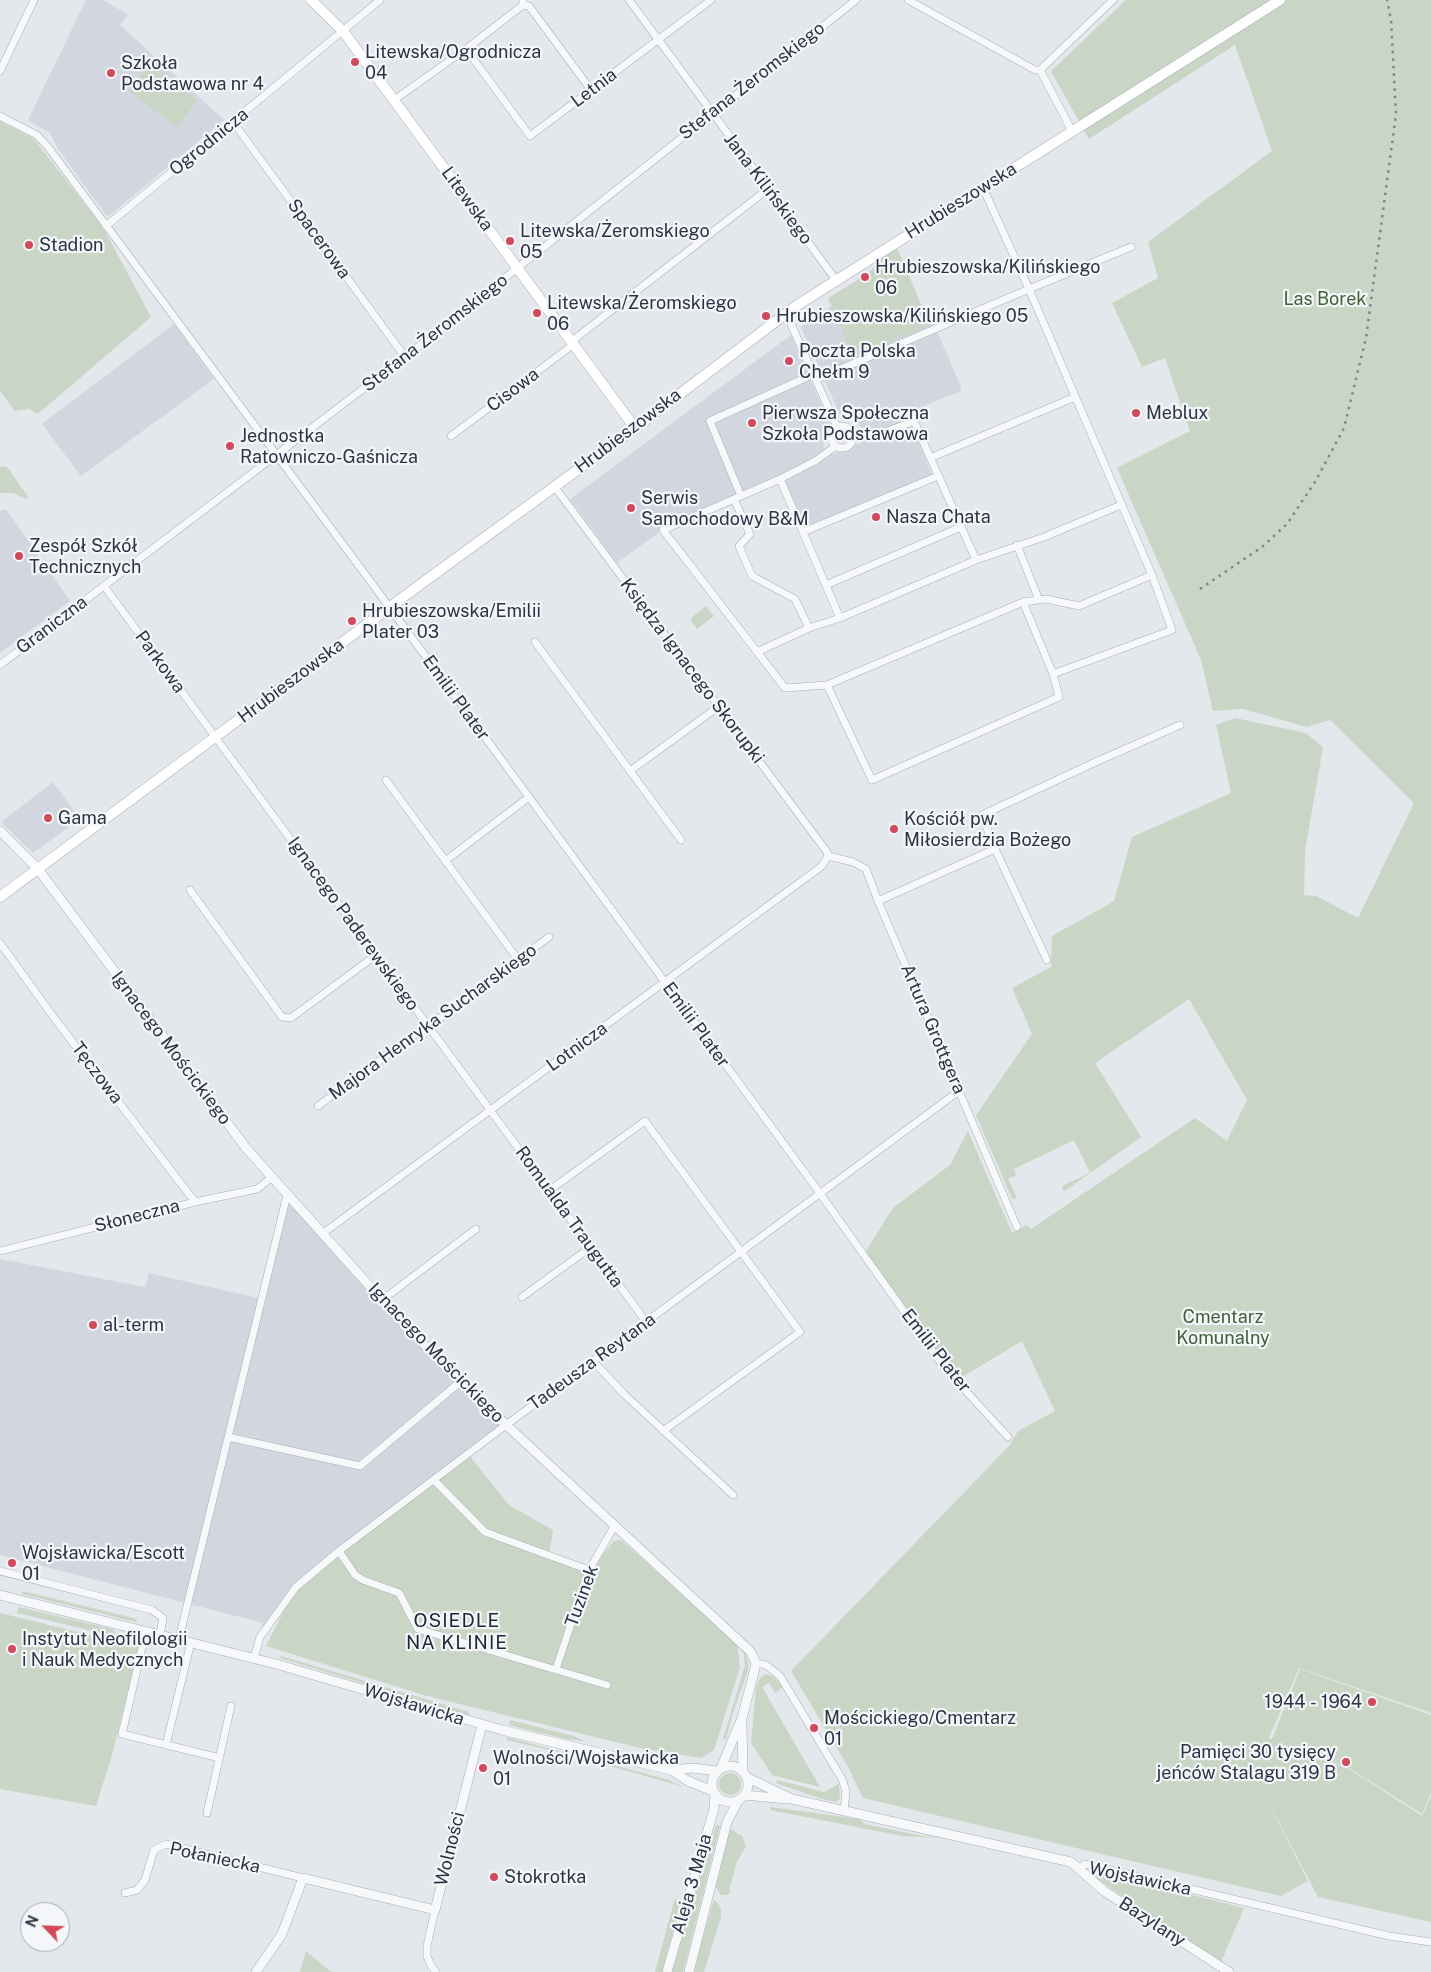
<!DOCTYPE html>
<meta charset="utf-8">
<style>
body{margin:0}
#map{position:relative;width:1431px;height:1972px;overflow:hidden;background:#e4e7ec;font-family:"Public Sans",sans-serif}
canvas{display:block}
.north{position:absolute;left:20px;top:1902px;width:50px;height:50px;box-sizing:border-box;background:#f4f6f9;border:1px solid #a4a8b1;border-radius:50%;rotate:294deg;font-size:14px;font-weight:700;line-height:20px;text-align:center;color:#2b3445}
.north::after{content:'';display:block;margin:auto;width:18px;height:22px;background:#d1495b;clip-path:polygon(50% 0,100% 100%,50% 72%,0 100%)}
</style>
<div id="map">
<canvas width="1431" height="1972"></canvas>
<div class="north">N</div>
</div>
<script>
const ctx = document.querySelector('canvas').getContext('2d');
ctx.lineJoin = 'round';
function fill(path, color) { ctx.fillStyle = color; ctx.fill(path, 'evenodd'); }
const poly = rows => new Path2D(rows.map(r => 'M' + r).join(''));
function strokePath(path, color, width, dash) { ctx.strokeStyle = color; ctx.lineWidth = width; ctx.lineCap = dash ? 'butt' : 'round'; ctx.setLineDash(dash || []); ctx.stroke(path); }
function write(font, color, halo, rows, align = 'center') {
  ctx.font = font + ' "Public Sans",sans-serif'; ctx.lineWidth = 4.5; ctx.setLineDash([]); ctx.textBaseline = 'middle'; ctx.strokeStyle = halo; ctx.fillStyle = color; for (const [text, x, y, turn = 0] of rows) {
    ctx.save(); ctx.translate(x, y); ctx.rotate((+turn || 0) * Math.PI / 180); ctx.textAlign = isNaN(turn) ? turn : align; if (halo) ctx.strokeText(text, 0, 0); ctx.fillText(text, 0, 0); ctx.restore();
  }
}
const built = poly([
 [86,0,102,0,128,14,120,25,224,120,109,216,106,215,58,149,50,133,28,120],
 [853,291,929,324,933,322,961,387,961,391,907,413,932,475,802,529,781,478,669,525,617,563,570,499,791,335,829,422,823,447,834,454,862,442,863,431,862,427,852,420,841,417,801,327],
 [174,324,214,379,81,476,42,424],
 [6,509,70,601,0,653,0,511],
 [53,782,80,819,33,853,1,822],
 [287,1195,506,1425,296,1587,260,1637,263,1623,0,1555,0,1259,145,1287,149,1273,262,1299]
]);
const green = poly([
 [1126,0,1431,0,1431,1713,1299,1668,1269,1738,1272,1739,1300,1669,1431,1715,1431,1792,1422,1814,1349,1768,1298,1749,1349,1769,1422,1816,1431,1796,1431,1922,1318,1897,1257,1780,1308,1881,1281,1896,863,1798,847,1765,791,1671,1010,1445,1018,1431,1055,1411,1022,1341,964,1376,957,1382,864,1254,893,1208,950,1165,968,1131,1012,1233,1027,1225,1031,1229,1195,1118,1227,1141,1247,1100,1189,999,1095,1063,1141,1137,1090,1173,1065,1191,1064,1191,1062,1186,1090,1173,1074,1140,1014,1169,1016,1175,1008,1179,1017,1198,1012,1199,976,1115,1032,1034,1012,988,1051,967,1052,936,1114,901,1132,837,1231,793,1216,725,1235,718,1306,733,1323,747,1305,851,1304,895,1316,896,1358,918,1414,803,1330,720,1307,727,1243,709,1213,711,1201,660,1117,468,1190,431,1165,358,1142,367,1112,303,1158,278,1148,242,1272,151,1235,45,1089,139,1051,71],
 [148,65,197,100,177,127,129,92],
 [0,121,34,139,104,229,151,317,38,414,29,409,15,411,0,391],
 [897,248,930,325,854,357,828,298,869,273,881,259],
 [4,466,8,468,28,497,26,499,13,493,0,493,0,467],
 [706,606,714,616,697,629,690,619],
 [468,1454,509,1505,553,1530,549,1555,589,1570,614,1541,621,1540,737,1643,740,1667,714,1750,701,1758,640,1748,427,1696,266,1646,296,1587],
 [23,1591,137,1619,136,1622,22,1594],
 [19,1607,112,1629,118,1637,17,1613],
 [0,1613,139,1647,112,1755,96,1806,0,1789],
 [743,1649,748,1661,748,1670,733,1713,726,1739,723,1739,745,1665],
 [281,1656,469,1712,468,1715,280,1658],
 [766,1674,774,1677,783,1687,775,1693,769,1683,762,1687,820,1787,772,1775,751,1743,756,1687,760,1678],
 [510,1720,573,1736,585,1741,566,1739,509,1725],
 [506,1737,666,1779,684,1787,575,1756,507,1740],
 '719 1784a11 11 0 1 1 22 0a11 11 0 1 1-22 0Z',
 [777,1780,824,1792,839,1784,840,1799,835,1802,819,1798,776,1783],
 [770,1807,859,1819,865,1824,922,1836,957,1839,902,1836,770,1810],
 [716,1825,720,1826,683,1972,672,1972],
 [730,1829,742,1836,746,1846,737,1862,729,1890,731,1891,727,1895,721,1895,716,1887],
 [1100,1872,1244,1908,1221,1962,1097,1879,1095,1877,1097,1873],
 [675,1898,676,1898,676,1902,678,1903,680,1899,675,1924,662,1972,655,1972],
 [715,1900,721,1908,721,1917,704,1972,693,1972,713,1902],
 [306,1951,331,1972,300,1972]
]);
const minor = poly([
 [629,0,836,280],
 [908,0,1035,70,1040,70],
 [523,5,529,6,591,90],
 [466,49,530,136,711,0],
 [0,71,34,0],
 [394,100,466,49,523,5,523,0],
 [0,116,37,135,48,147,382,597,814,1185,943,1366,1008,1437],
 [233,122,405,357],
 [1072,131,1040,70,1113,0],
 [983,188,1029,289,1152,575,1172,630,1053,674],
 [106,226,380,0],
 [786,313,837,427],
 [572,341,768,189],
 [817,379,1029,289,1131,247],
 '831 437a11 11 0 1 1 22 0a11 11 0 1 1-22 0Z',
 [451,436,574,344],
 [853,438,875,436,914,421,976,560],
 [930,458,1075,397],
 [780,479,840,618],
 [554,486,827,852,828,856],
 [741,496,710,421,814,374],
 [734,499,750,534,739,546,752,576,795,599,809,628],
 [803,532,938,476],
 [1017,545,1039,600],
 [826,585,961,527],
 [104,586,647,1323],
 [1023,602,1053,674,1059,697,872,780,827,685,1023,602,1046,599,1079,606,1152,575],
 [535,642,681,840],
 [757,652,809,628,840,618,976,560,1044,537,1121,505],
 [0,665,405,357,856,0],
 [827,685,785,688,663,530,780,479,815,461,836,446],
 [630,771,718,707],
 [386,780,519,961],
 [995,849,1047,960],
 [828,856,853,862,866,869,878,901,1017,1227],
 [445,861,529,797],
 [190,890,282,1017,291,1018,376,955],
 [878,901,995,849,982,815,1100,760,1180,725],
 [0,943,55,1019,195,1202],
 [318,1106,417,1033,436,1021,549,937],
 [550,1190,645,1121,800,1332,663,1431],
 [322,1234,822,866,828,856],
 [0,1251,195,1202,257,1189,271,1178],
 [522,1297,591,1247],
 [382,1300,476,1229],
 [594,1362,624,1394,733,1495],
 [228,1437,360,1466,460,1382],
 [434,1480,485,1532,589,1570],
 [339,1551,355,1575,363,1580,399,1593,418,1629,607,1685],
 [0,1571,152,1610,163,1618,160,1634],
 [146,1631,122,1734,220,1758],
 [179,1639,287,1195],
 [254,1658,260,1637,296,1587,339,1551,506,1425,959,1091],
 [756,1663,766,1665,780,1676,842,1779,846,1791,844,1811],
 [556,1669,589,1570,615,1525],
 [166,1745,191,1642],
 [207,1813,231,1706],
 [1079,1868,1085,1864,1389,1936,1431,1942],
 [125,1893,137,1890,145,1880,154,1850,166,1844,303,1878],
 [435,1910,427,1946,427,1956,431,1966,436,1972]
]);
const tertiary = poly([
 [0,831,38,869,246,1148,382,1300,460,1382,751,1652,756,1663,753,1676,742,1718,721,1768],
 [0,1595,276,1664,502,1730,671,1770,692,1768,717,1771],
 [742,1723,743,1772],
 '712 1784a18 18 0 1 1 36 0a18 18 0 1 1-36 0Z',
 [671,1770,688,1781,713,1791],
 [746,1777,792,1799,1071,1862,1104,1891,1229,1972],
 [744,1795,787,1799],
 [256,1972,282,1934,303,1878,435,1910,482,1725],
 [667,1972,714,1809,715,1795],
 [689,1972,727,1822,738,1801]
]);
const secondary = poly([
 [311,0,343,31,635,428],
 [0,897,425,581,635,428,796,306,1280,0]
]);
const rail = poly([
 [1200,589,1262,547,1287,524,1315,482,1344,428,1366,338,1396,114,1391,20,1387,0]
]);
const markers = [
 [355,62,5,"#d1495b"],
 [111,73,5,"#d1495b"],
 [510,241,5,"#d1495b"],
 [29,245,5,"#d1495b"],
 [865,277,5,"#d1495b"],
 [537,313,5,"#d1495b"],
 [766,316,5,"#d1495b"],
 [789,361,5,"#d1495b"],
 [1136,413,5,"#d1495b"],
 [752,423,5,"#d1495b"],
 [230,446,5,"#d1495b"],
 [631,508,5,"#d1495b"],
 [876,517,5,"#d1495b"],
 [19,556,5,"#d1495b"],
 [352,621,5,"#d1495b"],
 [48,818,5,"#d1495b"],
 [894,829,5,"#d1495b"],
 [93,1325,5,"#d1495b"],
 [12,1563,5,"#d1495b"],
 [12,1649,5,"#d1495b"],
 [1372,1702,5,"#d1495b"],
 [814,1728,5,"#d1495b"],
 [1346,1762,5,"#d1495b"],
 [483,1768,5,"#d1495b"],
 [494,1877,5,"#d1495b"]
];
const poiNames = [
 ["Litewska/Ogrodnicza",365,52],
 ["04",365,73],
 ["Szkoła",121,63],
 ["Podstawowa nr 4",121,84],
 ["Litewska/Żeromskiego",520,231],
 ["05",520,252],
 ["Stadion",39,245],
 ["Hrubieszowska/Kilińskiego",875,267],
 ["06",875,288],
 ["Litewska/Żeromskiego",547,303],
 ["06",547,324],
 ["Hrubieszowska/Kilińskiego 05",776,316],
 ["Poczta Polska",799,351],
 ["Chełm 9",799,372],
 ["Pierwsza Społeczna",762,413],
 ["Szkoła Podstawowa",762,434],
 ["Meblux",1146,413],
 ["Jednostka",240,436],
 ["Ratowniczo-Gaśnicza",240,457],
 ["Serwis",641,498],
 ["Samochodowy B&M",641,519],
 ["Nasza Chata",886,517],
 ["Zespół Szkół",29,546],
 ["Technicznych",29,567],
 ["Hrubieszowska/Emilii",362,611],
 ["Plater 03",362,632],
 ["Gama",58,818],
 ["Kościół pw.",904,819],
 ["Miłosierdzia Bożego",904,840],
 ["al-term",103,1325],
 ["Wojsławicka/Escott",22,1553],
 ["01",22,1574],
 ["Instytut Neofilologii",22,1639],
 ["i Nauk Medycznych",22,1660],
 ["1944 - 1964",1362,1702,"right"],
 ["Mościckiego/Cmentarz",824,1718],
 ["01",824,1739],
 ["Pamięci 30 tysięcy",1336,1752,"right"],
 ["jeńców Stalagu 319 B",1336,1773,"right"],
 ["Wolności/Wojsławicka",493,1758],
 ["01",493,1779],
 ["Stokrotka",504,1877]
];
const streetNames = [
 ["Stefana Żeromskiego",752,81,-38],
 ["Letnia",594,88,-37],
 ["Ogrodnicza",209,142,-39],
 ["Jana Kilińskiego",768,189,53],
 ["Litewska",467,199,54],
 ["Hrubieszowska",961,201,-32],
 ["Spacerowa",319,239,54],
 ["Stefana Żeromskiego",435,333,-38],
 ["Cisowa",513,390,-37],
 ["Hrubieszowska",628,431,-37],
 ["Graniczna",52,625,-37],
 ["Parkowa",160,662,54],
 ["Księdza Ignacego Skorupki",692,671,53],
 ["Hrubieszowska",291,681,-37],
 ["Emilii Plater",456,698,54],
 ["Ignacego Paderewskiego",353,924,54],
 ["Majora Henryka Sucharskiego",433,1022,-36],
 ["Emilii Plater",696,1025,54],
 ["Artura Grottgera",933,1029,67],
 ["Lotnicza",577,1047,-36],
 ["Ignacego Mościckiego",171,1048,53],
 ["Tęczowa",97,1073,53],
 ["Słoneczna",137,1216,-14],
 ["Romualda Traugutta",569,1217,54],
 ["Emilii Plater",936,1351,52],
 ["Ignacego Mościckiego",436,1353,46],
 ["Tadeusza Reytana",592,1362,-36],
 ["Tuzinek",582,1596,-70],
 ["Wojsławicka",414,1705,17],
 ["Wolności",450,1849,-76],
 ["Połaniecka",215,1858,12],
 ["Wojsławicka",1140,1879,12],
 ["Aleja 3 Maja",692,1884,-74],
 ["Bazylany",1152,1922,33]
];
const parkNames = [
 ["Las Borek",1325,299],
 ["Cmentarz",1223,1317],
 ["Komunalny",1223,1338]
];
const neighbourhoodNames = [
 ["OSIEDLE",457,1621],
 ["NA KLINIE",457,1643]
];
fill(built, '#d2d6de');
fill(green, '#c9d6c5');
strokePath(minor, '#a9aeb7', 8);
strokePath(tertiary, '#a9aeb7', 10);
strokePath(secondary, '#a9aeb7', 11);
strokePath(minor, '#f7f8fa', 7);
strokePath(tertiary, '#f7f8fa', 9);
strokePath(secondary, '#fff', 10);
strokePath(rail, '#7d8696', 2.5, [2.5, 5]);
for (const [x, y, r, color] of markers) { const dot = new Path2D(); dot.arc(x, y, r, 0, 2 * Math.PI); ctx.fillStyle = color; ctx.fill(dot); strokePath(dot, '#f4f6f9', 2); }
write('18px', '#2b3445', '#f4f6f9', poiNames, 'left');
write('18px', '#2b3445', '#f4f6f9', streetNames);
write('18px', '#3f6138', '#f4f6f9', parkNames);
ctx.letterSpacing = '1px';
write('19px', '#1d2536', '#f4f6f9', neighbourhoodNames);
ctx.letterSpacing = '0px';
</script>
